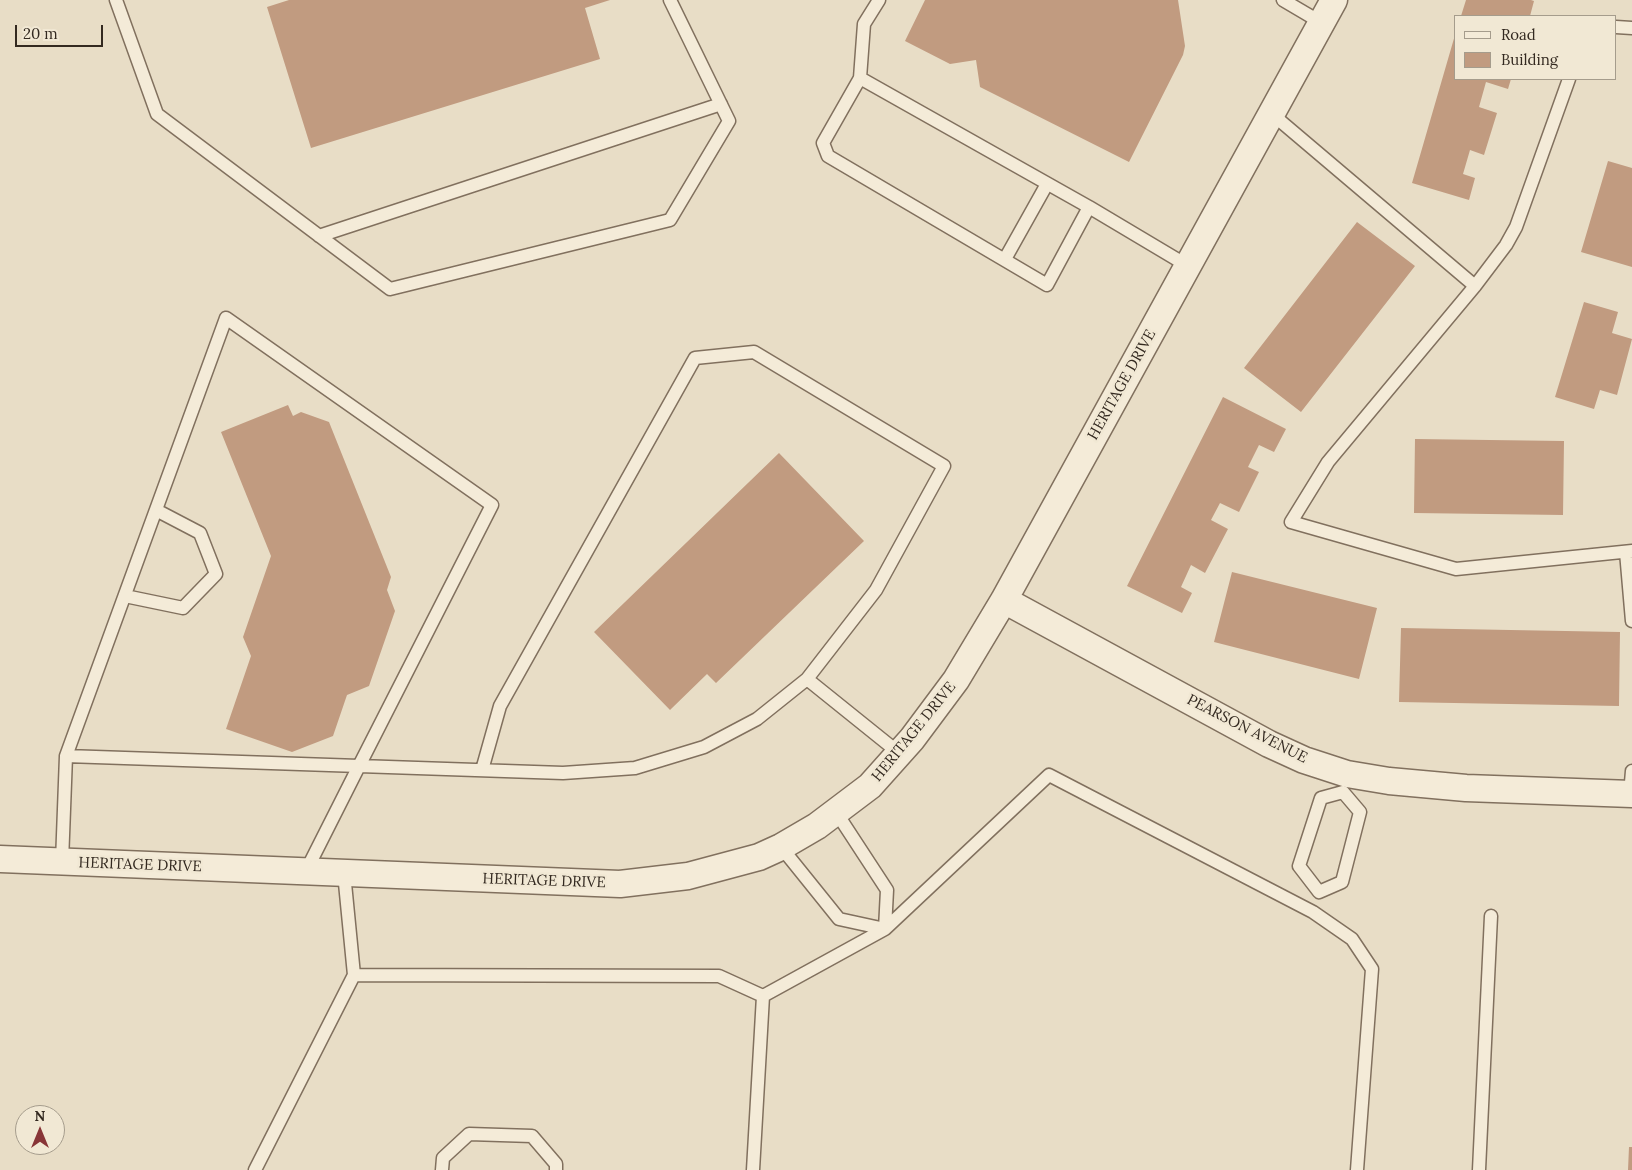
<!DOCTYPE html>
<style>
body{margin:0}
#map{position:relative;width:1632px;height:1170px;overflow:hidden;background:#e8ddc6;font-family:Lora,serif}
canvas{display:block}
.legend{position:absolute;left:1454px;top:15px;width:162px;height:65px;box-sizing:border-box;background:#f1e8d4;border:1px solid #a59c8c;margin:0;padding:6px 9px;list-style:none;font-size:15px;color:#332920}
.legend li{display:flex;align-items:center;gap:10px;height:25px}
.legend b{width:25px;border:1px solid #a59c8c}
.north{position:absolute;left:15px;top:1105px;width:50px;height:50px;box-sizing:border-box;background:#f1e8d4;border:1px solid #a59c8c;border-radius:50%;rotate:0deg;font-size:14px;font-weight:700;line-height:20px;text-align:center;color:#332920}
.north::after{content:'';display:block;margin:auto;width:18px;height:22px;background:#883537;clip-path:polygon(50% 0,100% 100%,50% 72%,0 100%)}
.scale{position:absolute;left:15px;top:25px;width:88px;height:22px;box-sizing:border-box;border:2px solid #332920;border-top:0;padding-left:6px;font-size:15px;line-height:18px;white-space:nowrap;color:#332920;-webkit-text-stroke:4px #f1e8d4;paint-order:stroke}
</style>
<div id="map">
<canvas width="1632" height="1170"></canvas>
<ul class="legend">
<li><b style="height:6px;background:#f4ebd8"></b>Road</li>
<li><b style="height:14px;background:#c19b80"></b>Building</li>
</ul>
<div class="north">N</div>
<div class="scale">20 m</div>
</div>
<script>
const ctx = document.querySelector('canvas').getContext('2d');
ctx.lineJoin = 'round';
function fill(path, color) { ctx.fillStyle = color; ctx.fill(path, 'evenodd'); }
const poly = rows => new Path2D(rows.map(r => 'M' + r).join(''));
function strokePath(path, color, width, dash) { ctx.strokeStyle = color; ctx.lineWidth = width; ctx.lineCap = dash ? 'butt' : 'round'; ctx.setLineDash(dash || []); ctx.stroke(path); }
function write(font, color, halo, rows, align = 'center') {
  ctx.font = font + ' Lora,serif'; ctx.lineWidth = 5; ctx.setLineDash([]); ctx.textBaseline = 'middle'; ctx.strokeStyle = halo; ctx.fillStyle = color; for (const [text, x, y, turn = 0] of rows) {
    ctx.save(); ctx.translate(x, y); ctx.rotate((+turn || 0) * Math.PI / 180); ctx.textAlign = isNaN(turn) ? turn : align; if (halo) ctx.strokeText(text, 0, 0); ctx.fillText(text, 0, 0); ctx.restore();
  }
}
const building = poly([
 [289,0,610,0,585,8,600,59,311,148,267,7],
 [925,0,1178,0,1185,46,1183,55,1129,162,980,87,976,60,950,64,905,41],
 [1466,0,1531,0,1534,1,1530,16,1461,16],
 [1455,35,1456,79,1511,79,1508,89,1486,82,1479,107,1497,113,1484,155,1470,150,1463,174,1475,178,1469,200,1412,183],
 [1608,161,1632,168,1632,267,1581,252],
 [1357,222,1415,266,1301,412,1244,368],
 [1584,302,1618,312,1612,333,1632,339,1617,395,1600,390,1594,409,1555,397],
 [1223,397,1286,429,1274,452,1259,445,1248,467,1259,472,1239,512,1220,503,1211,520,1228,529,1205,573,1191,565,1181,587,1192,593,1182,613,1127,586],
 [288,405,293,416,301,412,329,422,391,577,387,590,395,611,369,686,347,695,333,736,292,752,226,729,251,656,243,637,271,556,221,432],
 [1415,439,1564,441,1563,515,1414,513],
 [779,453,864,541,716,683,707,674,670,710,594,632],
 [1232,572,1377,608,1359,679,1214,642],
 [1401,628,1620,632,1619,706,1399,702],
 [1629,1147,1632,1147,1632,1170,1628,1170]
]);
const service = poly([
 [116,0,157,114,390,289,670,220,729,121,670,0],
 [879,0,864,24,860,78,823,143,828,156,1047,285,1089,207,1188,266],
 [1283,0,1322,23],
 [1616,27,1632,28],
 [860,78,1089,207],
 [1569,79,1516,227,1506,245,1475,286,1328,462,1291,522,1456,569,1632,551],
 [1272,114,1475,286],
 [319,236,721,104],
 [1005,259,1047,184],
 [1626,552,1632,621],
 [125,596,183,608,216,574,200,533,156,510],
 [482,770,500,706,695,358,754,352,944,466,876,590,807,679],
 [1343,792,1360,812,1342,882,1319,892,1299,866,1321,798,1343,792],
 [1630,794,1632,771],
 [781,847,839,919,885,929,887,890,836,812],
 [62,862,66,756,359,766,492,505,226,318,66,756],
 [306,871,359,766,563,773,635,768,704,747,757,719,807,679,899,753],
 [344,873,354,975],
 [763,996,885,929,1049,775,1313,912,1352,939,1372,969,1357,1170],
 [255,1170,354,975,719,976,763,996],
 [442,1170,443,1158,469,1134,532,1136,556,1164,556,1170],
 [753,1170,763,996],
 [1479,1170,1491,916]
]);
const minor = poly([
 [1004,600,1269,744,1304,760,1347,774,1389,781,1466,788,1632,794],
 [0,859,620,884,688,876,759,857,781,847,817,826,870,786,912,739,956,680,1004,600,1334,0]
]);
const streetNames = [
 ["HERITAGE DRIVE",1122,385,-61],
 ["PEARSON AVENUE",1247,729,27],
 ["HERITAGE DRIVE",914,732,-51],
 ["HERITAGE DRIVE",140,865,2],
 ["HERITAGE DRIVE",544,881,2]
];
fill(building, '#c19b80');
strokePath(service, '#81705e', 15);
strokePath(minor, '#81705e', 29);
strokePath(service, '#f4ebd8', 12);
strokePath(minor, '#f4ebd8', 26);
write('15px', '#332920', '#f1e8d4', streetNames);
</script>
